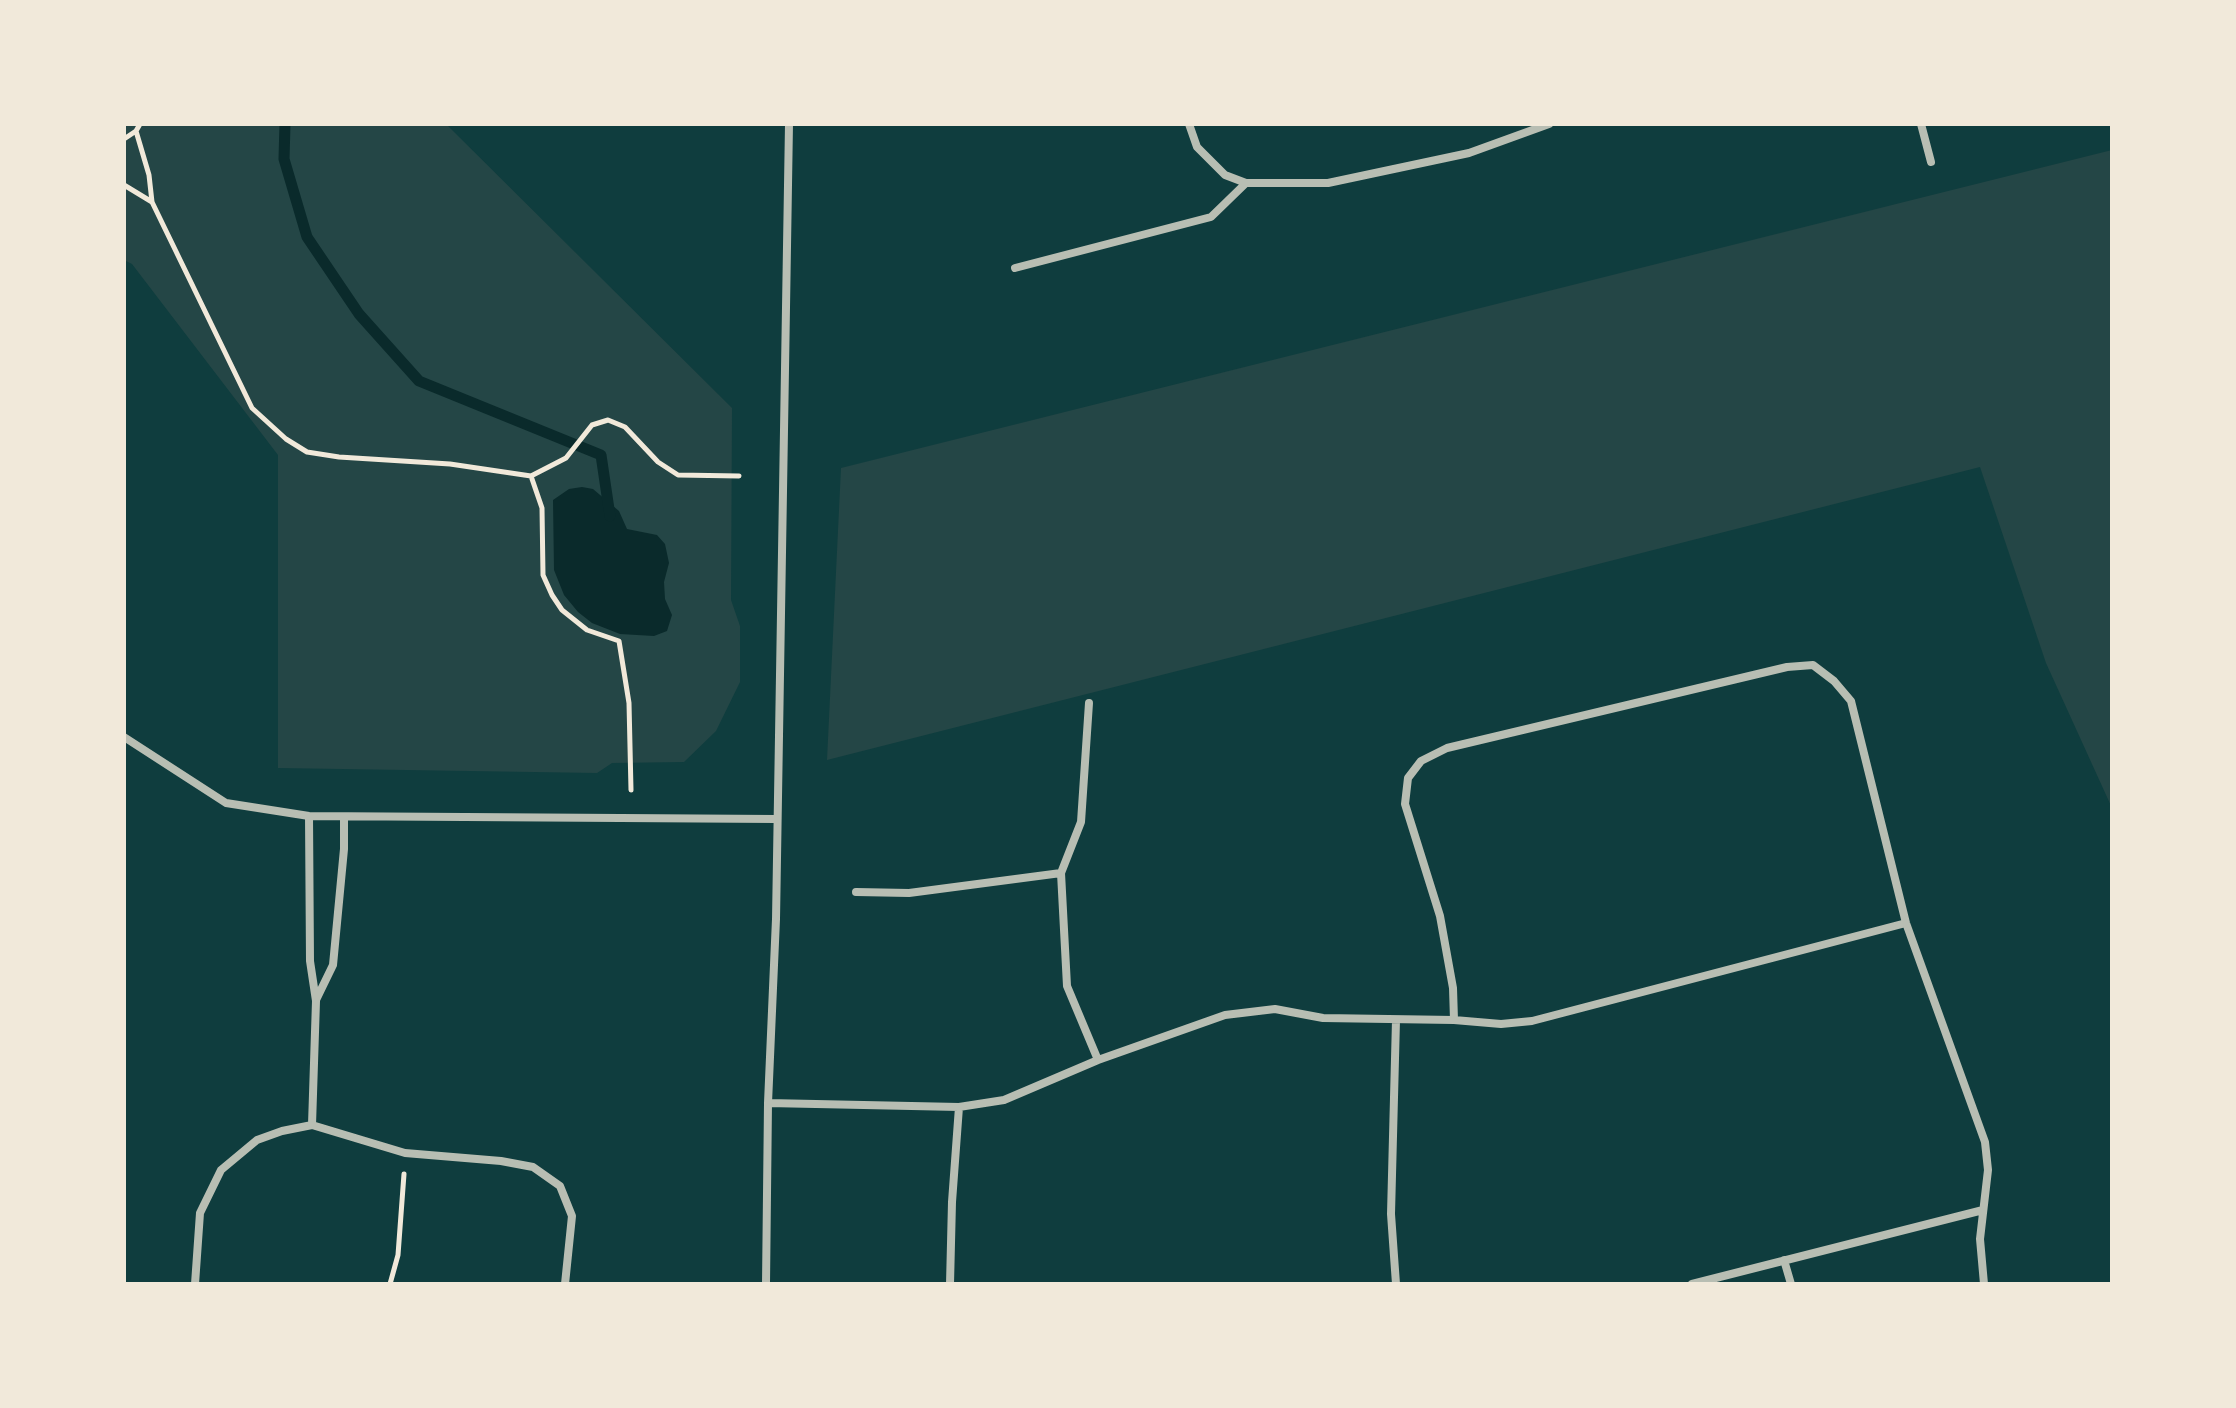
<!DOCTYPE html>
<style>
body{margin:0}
#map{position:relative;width:2236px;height:1408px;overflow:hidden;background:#0f3d3e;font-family:"Source Serif 4",serif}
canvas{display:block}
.frame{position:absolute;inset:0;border:126px solid #f1e9da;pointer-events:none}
</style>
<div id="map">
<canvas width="2236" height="1408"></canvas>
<div class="frame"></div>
</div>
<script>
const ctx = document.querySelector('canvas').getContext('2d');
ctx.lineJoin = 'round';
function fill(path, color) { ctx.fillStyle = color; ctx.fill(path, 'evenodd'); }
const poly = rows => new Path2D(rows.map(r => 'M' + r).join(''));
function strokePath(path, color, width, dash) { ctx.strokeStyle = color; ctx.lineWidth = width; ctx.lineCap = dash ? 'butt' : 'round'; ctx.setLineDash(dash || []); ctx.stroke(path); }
const green = poly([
 [124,124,446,124,732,408,731,600,740,626,740,682,716,731,684,762,612,763,597,773,278,768,278,455,132,264,124,260],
 [2112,150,2112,808,2046,663,1980,467,827,760,841,468]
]);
const water = poly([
 [582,487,593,489,619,511,627,529,657,535,665,544,669,563,664,582,665,599,672,615,667,631,654,636,620,634,592,623,578,612,564,595,554,570,553,500,569,489]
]);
const stream = poly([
 [285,124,284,159,307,237,359,314,419,381,601,455,610,516]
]);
const path = poly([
 [136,131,149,175,152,202,252,408,286,439,307,452,339,457,450,464,531,476,566,458,592,425,608,420,625,427,658,462,678,475,739,476],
 [124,139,136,131,140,124],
 [124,185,152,202],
 [531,476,542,508,543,575,552,595,562,610,587,630,619,641,629,703,631,790],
 [390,1284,398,1255,404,1174]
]);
const minor = poly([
 [1189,124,1197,147,1225,175,1246,183,1328,183,1469,153,1549,124],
 [1921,124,1931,162],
 [1015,268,1211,217,1246,183],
 [1089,703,1081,822,1061,873,1067,986,1098,1060],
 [124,737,226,803,309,816,776,819],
 [309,816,310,961,316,1001,312,1125],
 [856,892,909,893,1061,873],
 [316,1000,333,965,344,849,344,817],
 [1454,1020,1453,988,1440,916,1405,804,1408,778,1421,761,1447,748,1787,667,1813,665,1834,681,1851,701,1906,923,1985,1142,1988,1170,1980,1239,1984,1284],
 [768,1103,959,1107,1004,1100,1098,1060,1225,1015,1275,1009,1323,1018,1454,1020,1501,1024,1532,1021,1906,923],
 [1784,1260,1791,1284],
 [195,1284,200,1213,221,1170,257,1140,282,1131,312,1125,405,1153,501,1161,533,1167,560,1186,572,1216,565,1284],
 [766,1284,768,1103,776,919,789,124],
 [950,1284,952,1202,959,1107],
 [1396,1284,1391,1214,1396,1020],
 [1692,1284,1983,1210]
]);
fill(green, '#244646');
fill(water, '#0a2a2b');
strokePath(stream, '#0a2a2b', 11);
strokePath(path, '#f1e9da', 5);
strokePath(minor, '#b8beb3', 8);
</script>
